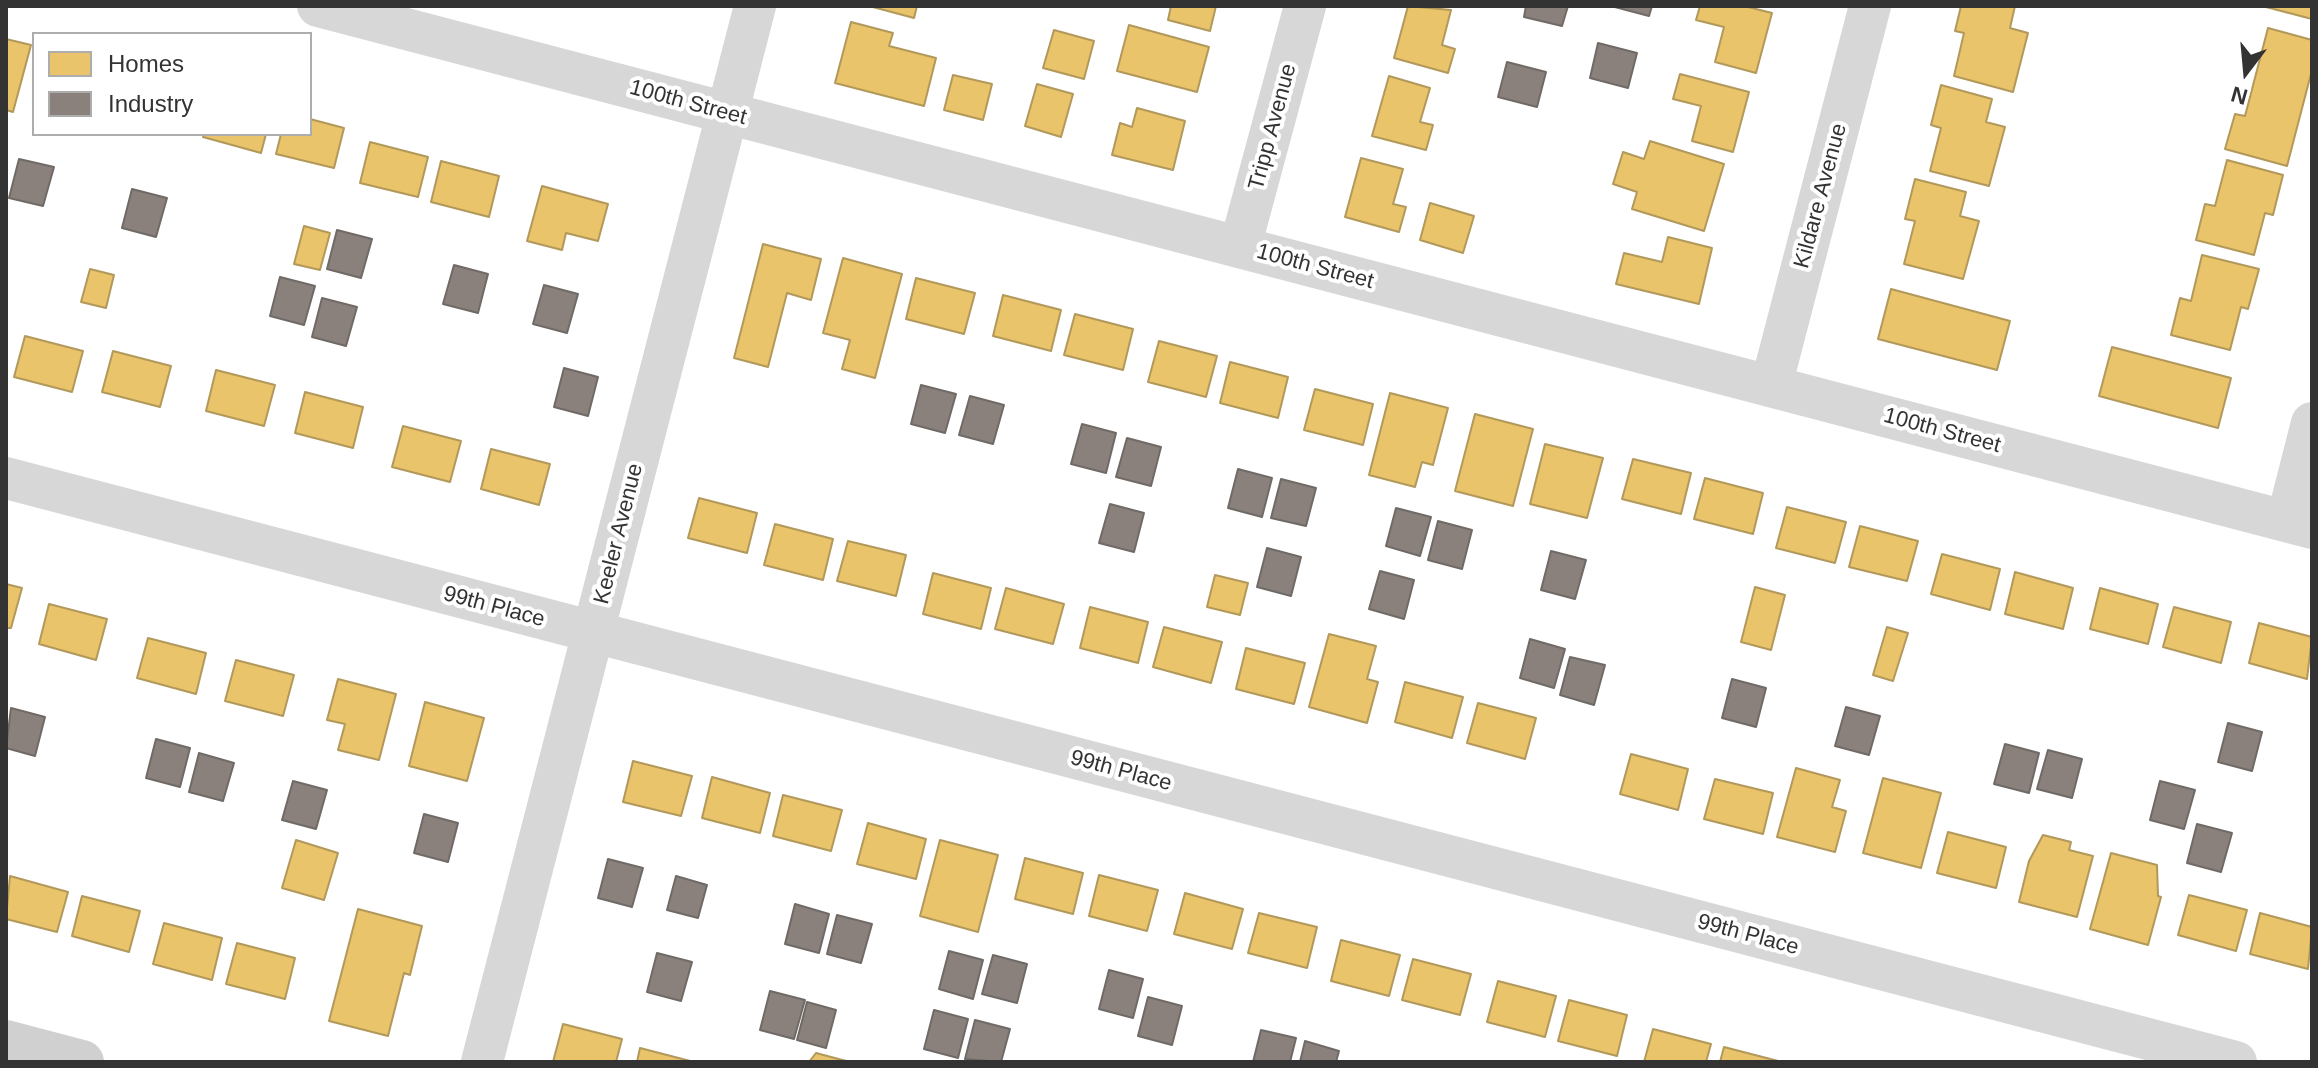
<!DOCTYPE html>
<style>
body{margin:0}
#map{position:relative;width:2318px;height:1068px;overflow:hidden;background:#fff;font-family:Helvetica,sans-serif}
canvas{display:block}
.frame{position:absolute;inset:0;border:8px solid #333;pointer-events:none}
.legend{position:absolute;left:32px;top:32px;width:280px;height:104px;box-sizing:border-box;background:#fff;border:2px solid #adadad;margin:0;padding:10px 14px;list-style:none;font-size:24px;color:#333}
.legend li{display:flex;align-items:center;gap:16px;height:40px}
.legend b{width:40px;border:2px solid #adadad}
.north{position:absolute;left:2206px;top:32px;width:80px;height:80px;-webkit-text-stroke:6px #fff;paint-order:stroke;rotate:196deg;font-size:22px;font-weight:700;line-height:32px;text-align:center;color:#333}
.north::after{content:'';display:block;margin:auto;width:28px;height:36px;background:#333;clip-path:polygon(50% 0,100% 100%,50% 72%,0 100%)}
</style>
<div id="map">
<canvas width="2318" height="1068"></canvas>
<div class="frame"></div>
<ul class="legend">
<li><b style="height:22px;background:#e9c46a"></b>Homes</li>
<li><b style="height:22px;background:#8a817c"></b>Industry</li>
</ul>
<div class="north">N</div>
</div>
<script>
const ctx = document.querySelector('canvas').getContext('2d');
ctx.lineJoin = 'round';
function fill(path, color) { ctx.fillStyle = color; ctx.fill(path, 'evenodd'); }
const poly = rows => new Path2D(rows.map(r => 'M' + r).join(''));
function strokePath(path, color, width, dash) { ctx.strokeStyle = color; ctx.lineWidth = width; ctx.lineCap = dash ? 'butt' : 'round'; ctx.setLineDash(dash || []); ctx.stroke(path); }
function write(font, color, halo, rows, align = 'center') {
  ctx.font = font + ' Helvetica,sans-serif'; ctx.lineWidth = 8; ctx.setLineDash([]); ctx.textBaseline = 'middle'; ctx.strokeStyle = halo; ctx.fillStyle = color; for (const [text, x, y, turn = 0] of rows) {
    ctx.save(); ctx.translate(x, y); ctx.rotate((+turn || 0) * Math.PI / 180); ctx.textAlign = isNaN(turn) ? turn : align; if (halo) ctx.strokeText(text, 0, 0); ctx.fillText(text, 0, 0); ctx.restore();
  }
}
const homes = poly([
 [869,6,917,6,914,18,869,6],
 [1171,6,1216,6,1210,31,1168,20,1171,6],
 [1408,6,1451,10,1442,45,1455,49,1448,73,1394,58,1408,6],
 [1700,6,1744,6,1772,13,1756,73,1715,62,1724,27,1696,20,1700,6],
 [1961,6,2015,6,2010,28,2028,33,2013,92,1954,76,1964,33,1955,31,1961,6],
 [2262,6,2312,6,2312,19,2262,6],
 [851,22,893,33,889,46,936,58,924,106,835,83,851,22],
 [1129,25,1209,47,1197,92,1117,71,1129,25],
 [2268,28,2312,40,2312,70,2287,166,2225,149,2235,114,2245,116,2268,28],
 [1054,30,1094,41,1084,79,1043,68,1054,30],
 [6,39,31,45,13,112,6,110,6,39],
 [1680,74,1749,92,1733,152,1692,141,1701,106,1673,99,1680,74],
 [953,75,992,84,983,120,944,110,953,75],
 [1389,76,1430,88,1420,122,1433,125,1426,150,1372,136,1389,76],
 [1037,84,1073,94,1061,137,1025,126,1037,84],
 [1941,85,1992,99,1986,122,2005,127,1989,186,1930,171,1941,128,1931,125,1941,85],
 [1137,108,1185,121,1173,170,1112,155,1120,123,1132,127,1137,108],
 [310,119,344,128,334,168,276,154,281,134,310,134,310,119],
 [204,134,266,134,261,153,203,137,204,134],
 [1650,141,1724,164,1704,231,1632,209,1637,192,1613,184,1623,152,1644,159,1650,141],
 [370,142,428,157,418,197,360,183,370,142],
 [1361,158,1403,169,1393,204,1406,207,1399,232,1345,217,1361,158],
 [2227,160,2283,175,2273,215,2265,213,2254,255,2196,240,2205,204,2215,206,2227,160],
 [441,161,499,176,489,217,431,202,441,161],
 [1915,179,1966,192,1960,216,1979,221,1963,279,1904,264,1915,221,1905,219,1915,179],
 [542,186,608,204,598,241,566,233,562,250,527,241,542,186],
 [1430,203,1474,216,1463,253,1420,240,1430,203],
 [304,226,330,233,320,270,294,264,304,226],
 [1668,237,1712,248,1699,304,1616,284,1624,253,1662,262,1668,237],
 [763,244,821,259,811,300,787,293,768,367,734,358,763,244],
 [2202,255,2259,269,2248,309,2241,307,2230,350,2171,335,2180,298,2191,301,2202,255],
 [843,258,902,274,875,378,842,369,850,340,823,333,843,258],
 [90,269,114,275,106,308,81,302,90,269],
 [916,278,975,293,964,334,906,319,916,278],
 [1891,289,2010,321,1997,370,1878,339,1891,289],
 [1003,295,1061,310,1051,351,993,336,1003,295],
 [1075,314,1133,329,1123,370,1064,355,1075,314],
 [25,336,83,351,72,392,14,377,25,336],
 [1159,341,1217,356,1206,397,1148,382,1159,341],
 [2112,347,2231,378,2218,428,2099,396,2112,347],
 [113,351,171,366,160,407,102,392,113,351],
 [1230,362,1288,377,1278,418,1220,403,1230,362],
 [216,370,275,385,264,426,206,411,216,370],
 [1315,389,1373,404,1363,445,1304,430,1315,389],
 [305,392,363,407,353,448,295,433,305,392],
 [1390,393,1448,408,1433,465,1422,462,1415,487,1369,475,1390,393],
 [1475,414,1533,429,1513,506,1455,491,1475,414],
 [403,426,461,441,450,482,392,467,403,426],
 [1545,444,1603,458,1587,518,1530,504,1545,444],
 [491,449,550,464,539,505,481,489,491,449],
 [1633,459,1691,473,1681,514,1622,499,1633,459],
 [1705,478,1763,493,1753,534,1694,519,1705,478],
 [699,498,757,513,747,553,688,538,699,498],
 [1787,507,1846,522,1835,563,1776,548,1787,507],
 [775,524,833,539,823,580,764,565,775,524],
 [1860,526,1918,541,1907,581,1849,567,1860,526],
 [848,541,906,555,896,596,837,581,848,541],
 [1942,554,2000,569,1990,610,1931,594,1942,554],
 [2015,572,2073,588,2063,629,2005,614,2015,572],
 [933,573,991,588,981,629,923,614,933,573],
 [1215,575,1248,583,1240,615,1207,607,1215,575],
 [6,584,22,588,11,628,6,628,6,584],
 [1755,587,1785,595,1771,650,1741,642,1755,587],
 [1006,588,1064,604,1053,644,995,629,1006,588],
 [2100,588,2158,604,2148,644,2090,629,2100,588],
 [49,604,107,619,96,660,39,644,49,604],
 [1090,607,1148,622,1138,663,1080,648,1090,607],
 [2174,607,2231,622,2221,663,2163,647,2174,607],
 [2259,623,2312,637,2307,679,2249,663,2259,623],
 [1164,627,1222,642,1211,683,1153,667,1164,627],
 [1887,627,1908,633,1893,681,1873,675,1887,627],
 [1329,634,1376,646,1367,679,1378,682,1367,723,1309,707,1329,634],
 [148,638,206,653,196,694,137,678,148,638],
 [1246,648,1305,663,1294,704,1236,689,1246,648],
 [236,660,294,675,283,716,225,701,236,660],
 [338,679,396,694,379,760,338,750,345,724,327,720,338,679],
 [1405,682,1463,697,1452,738,1395,722,1405,682],
 [425,702,484,718,467,781,409,766,425,702],
 [1478,703,1536,718,1525,759,1467,743,1478,703],
 [1631,754,1688,769,1678,810,1620,794,1631,754],
 [633,761,692,776,681,816,623,802,633,761],
 [1796,768,1840,780,1832,807,1846,811,1835,852,1777,837,1796,768],
 [712,777,770,793,760,833,702,818,712,777],
 [1883,778,1941,793,1921,868,1863,853,1883,778],
 [1715,779,1773,793,1763,834,1704,819,1715,779],
 [783,795,842,810,831,851,773,836,783,795],
 [868,823,926,839,916,879,857,864,868,823],
 [1948,832,2006,847,1996,888,1937,873,1948,832],
 [2043,835,2071,842,2069,850,2093,856,2077,917,2019,902,2029,861,2043,835],
 [296,840,338,853,324,900,282,888,296,840],
 [940,840,998,855,978,932,920,916,940,840],
 [2111,853,2157,865,2158,896,2161,897,2148,945,2090,929,2111,853],
 [1025,858,1083,873,1073,914,1015,899,1025,858],
 [1099,875,1158,890,1147,931,1089,916,1099,875],
 [10,876,68,892,57,932,6,919,10,876],
 [1185,893,1243,909,1232,949,1174,934,1185,893],
 [2189,895,2247,910,2236,951,2178,935,2189,895],
 [82,896,140,911,129,952,72,936,82,896],
 [358,909,422,926,410,975,404,973,388,1036,329,1021,358,909],
 [1259,913,1317,927,1307,968,1248,953,1259,913],
 [2260,913,2312,927,2308,969,2250,954,2260,913],
 [164,923,222,938,212,980,153,964,164,923],
 [1341,940,1400,955,1389,996,1331,981,1341,940],
 [237,943,295,958,285,999,226,984,237,943],
 [1413,959,1471,974,1460,1015,1402,1000,1413,959],
 [1498,981,1556,996,1545,1037,1487,1022,1498,981],
 [1569,1000,1627,1015,1617,1056,1558,1041,1569,1000],
 [563,1024,622,1039,616,1062,553,1062,563,1024],
 [1653,1029,1711,1044,1706,1062,1644,1062,1653,1029],
 [1724,1047,1782,1062,1720,1062,1724,1047],
 [640,1048,694,1062,637,1062,640,1048],
 [816,1053,850,1062,809,1062,816,1053]
]);
const industry = poly([
 [1526,6,1568,6,1562,26,1524,17,1526,6],
 [1611,6,1652,6,1649,16,1611,6],
 [1598,43,1637,53,1628,88,1590,78,1598,43],
 [1507,62,1546,72,1537,107,1498,97,1507,62],
 [19,159,54,167,43,206,9,198,19,159],
 [132,189,167,198,156,237,122,228,132,189],
 [337,230,372,239,361,278,327,269,337,230],
 [454,265,488,274,478,313,443,304,454,265],
 [280,277,315,286,304,325,270,316,280,277],
 [544,285,578,294,567,333,533,324,544,285],
 [322,298,357,307,346,346,312,337,322,298],
 [564,368,598,377,588,416,554,407,564,368],
 [921,385,956,394,945,433,911,424,921,385],
 [970,396,1004,405,993,444,959,435,970,396],
 [1082,424,1116,433,1106,473,1071,464,1082,424],
 [1127,438,1161,447,1151,486,1116,477,1127,438],
 [1238,469,1272,478,1262,517,1228,508,1238,469],
 [1281,479,1316,488,1306,526,1271,518,1281,479],
 [1110,504,1144,513,1134,552,1099,543,1110,504],
 [1396,508,1431,517,1420,556,1386,546,1396,508],
 [1438,521,1472,530,1462,569,1428,560,1438,521],
 [1267,548,1301,557,1291,596,1257,587,1267,548],
 [1551,551,1586,560,1575,599,1541,590,1551,551],
 [1380,571,1414,580,1404,619,1369,609,1380,571],
 [1530,639,1565,649,1554,688,1520,678,1530,639],
 [1570,657,1605,665,1594,705,1560,695,1570,657],
 [1732,679,1766,688,1756,727,1722,718,1732,679],
 [1846,707,1880,716,1869,755,1835,746,1846,707],
 [11,708,45,717,35,756,6,748,11,708],
 [2228,723,2262,732,2252,771,2218,762,2228,723],
 [156,739,190,748,180,787,146,778,156,739],
 [2005,744,2039,753,2029,793,1994,784,2005,744],
 [2048,750,2082,759,2072,798,2037,789,2048,750],
 [199,753,234,763,223,801,189,792,199,753],
 [293,781,327,790,316,829,282,820,293,781],
 [2160,781,2195,790,2184,829,2150,820,2160,781],
 [424,814,458,823,448,862,414,853,424,814],
 [2197,824,2232,833,2221,872,2187,863,2197,824],
 [608,859,643,868,632,907,598,898,608,859],
 [676,876,707,885,698,918,667,910,676,876],
 [795,904,829,914,819,953,785,944,795,904],
 [837,915,872,924,861,963,827,954,837,915],
 [949,951,983,960,973,999,939,989,949,951],
 [657,953,692,962,681,1001,647,992,657,953],
 [993,955,1027,964,1017,1003,982,994,993,955],
 [1109,970,1143,979,1133,1018,1099,1009,1109,970],
 [770,991,805,1000,794,1039,760,1030,770,991],
 [1148,997,1182,1006,1172,1045,1138,1036,1148,997],
 [807,1002,836,1010,826,1048,797,1040,807,1002],
 [934,1010,968,1019,958,1058,924,1049,934,1010],
 [975,1020,1010,1029,1001,1062,965,1059,975,1020],
 [1261,1030,1296,1038,1290,1062,1253,1062,1261,1030],
 [1305,1041,1339,1051,1336,1062,1300,1062,1305,1041]
]);
const street = poly([
 [318,6,2312,528],
 [1240,247,1305,6],
 [1771,386,1870,6],
 [6,478,2236,1062],
 [2287,521,2312,423],
 [482,1062,755,6]
]);
const secondary = poly([
 [6,1042,82,1062]
]);
const streetNames = [
 ["100th Street",688,103,15],
 ["Tripp Avenue",1273,127,-75],
 ["Kildare Avenue",1821,196,-75],
 ["100th Street",1315,267,15],
 ["100th Street",1942,431,15],
 ["Keeler Avenue",619,534,-76],
 ["99th Place",494,607,15],
 ["99th Place",1121,771,15],
 ["99th Place",1748,935,15]
];
fill(homes, '#e9c46a');
strokePath(homes, '#b2985a', 2);
fill(industry, '#8a817c');
strokePath(industry, '#706a66', 2);
strokePath(street, '#d7d7d7', 42);
strokePath(secondary, '#d0d0d0', 44);
write('22px', '#333', '#fff', streetNames);
</script>
